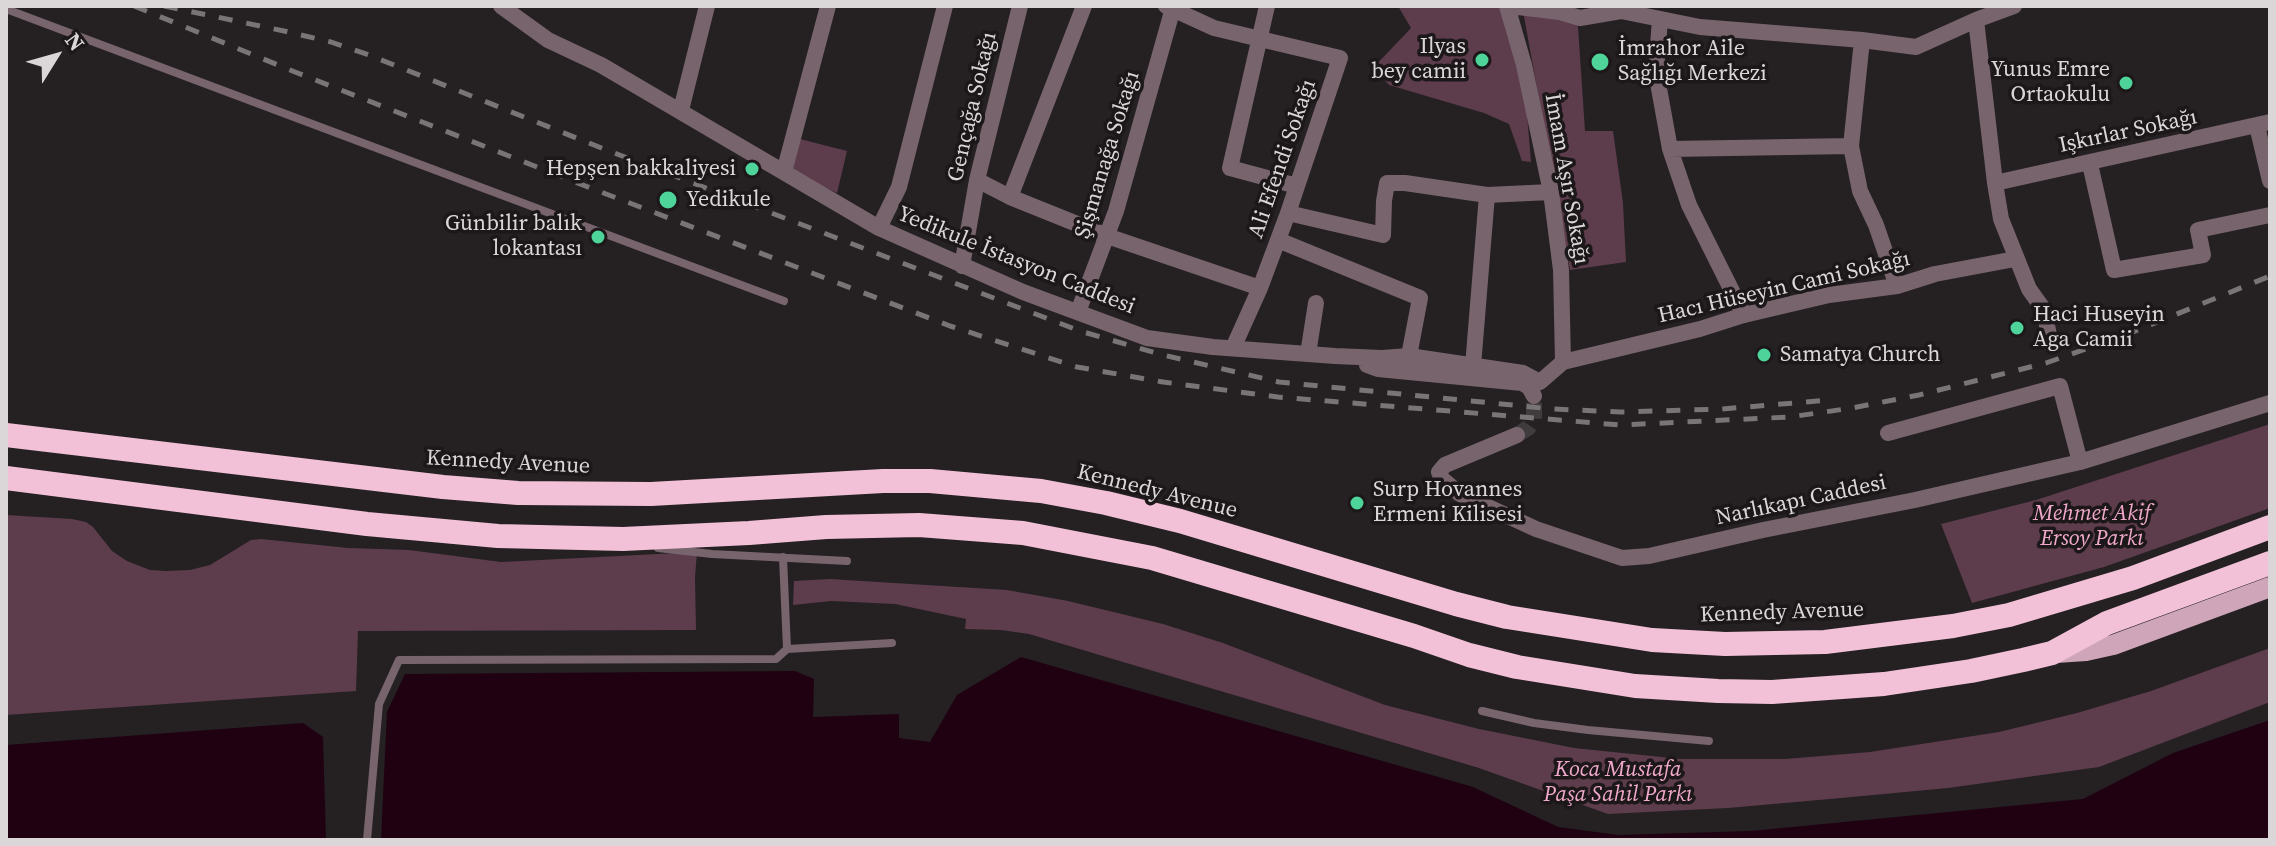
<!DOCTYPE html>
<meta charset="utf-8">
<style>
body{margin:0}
#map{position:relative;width:2276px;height:846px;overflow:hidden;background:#252022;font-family:"Source Serif 4",serif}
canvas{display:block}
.frame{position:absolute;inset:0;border:8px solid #dbd7d9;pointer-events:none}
.north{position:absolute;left:16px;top:16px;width:80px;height:80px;-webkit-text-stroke:6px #1c1719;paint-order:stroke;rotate:53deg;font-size:22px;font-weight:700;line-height:32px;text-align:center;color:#dbd7d9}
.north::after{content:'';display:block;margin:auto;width:28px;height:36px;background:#dbd7d9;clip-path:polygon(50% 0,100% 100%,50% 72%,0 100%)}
</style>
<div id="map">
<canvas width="2276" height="846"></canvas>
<div class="frame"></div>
<div class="north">N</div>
</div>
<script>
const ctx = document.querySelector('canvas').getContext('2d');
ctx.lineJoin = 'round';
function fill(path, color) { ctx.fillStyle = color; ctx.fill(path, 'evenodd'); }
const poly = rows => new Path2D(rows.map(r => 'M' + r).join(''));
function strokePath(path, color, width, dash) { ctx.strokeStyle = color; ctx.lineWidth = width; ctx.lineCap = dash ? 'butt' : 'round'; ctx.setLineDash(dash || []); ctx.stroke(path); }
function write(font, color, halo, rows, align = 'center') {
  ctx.font = font + ' "Source Serif 4",serif'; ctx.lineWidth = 7; ctx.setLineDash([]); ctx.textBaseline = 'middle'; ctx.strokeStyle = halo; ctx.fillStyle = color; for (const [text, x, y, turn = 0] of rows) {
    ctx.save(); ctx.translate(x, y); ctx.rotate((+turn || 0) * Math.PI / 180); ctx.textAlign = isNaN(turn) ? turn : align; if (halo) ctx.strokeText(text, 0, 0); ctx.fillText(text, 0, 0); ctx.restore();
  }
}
const green = poly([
 [1398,6,1504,6,1524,78,1531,162,1522,161,1509,124,1484,113,1389,85,1374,67,1411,28],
 [1523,11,1577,12,1585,131,1613,131,1623,203,1626,262,1570,270],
 [800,139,847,151,837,193,792,172],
 [2270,424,2270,508,2104,567,1972,603,1941,524,2036,500],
 [6,515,72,519,86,522,93,527,112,551,127,561,150,570,166,571,190,570,210,565,251,540,261,539,348,548,409,550,501,562,697,552,695,577,696,630,358,631,356,691,6,715],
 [830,579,1007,590,1068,601,1163,624,1223,643,1385,705,1479,729,1574,748,1681,759,1785,759,1870,752,1999,732,2077,713,2151,691,2270,648,2270,702,2099,767,1948,788,1841,798,1728,808,1608,814,1479,768,1029,634,1001,630,965,629,966,619,895,604,831,601,793,605,794,581]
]);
const water = poly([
 [1021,657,1473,787,1558,827,1618,835,1751,831,2083,799,2173,753,2270,720,2270,840,381,840,387,712,405,674,795,671,814,679,813,717,899,714,899,738,930,742,957,695],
 [303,723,323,737,326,840,6,840,6,745]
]);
const streetTunnel = poly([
 [1517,435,1528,428,1534,419,1534,396]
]);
const lane = poly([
 [6,9,784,301],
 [658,548,712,554,847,561],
 [787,649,892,643],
 [1482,711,1534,723,1588,730,1709,741],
 [367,840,379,704,399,660,776,659,787,649,783,557]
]);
const street = poly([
 [501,6,548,40,601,65,879,228,1023,292,1147,338,1213,347,1335,356,1382,358,1409,356,1523,373,1540,382,1563,362,1700,329,1744,315,1829,295,1897,286,1935,274,2015,259],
 [1166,6,1214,28,1340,58,1288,213,1260,288,1233,348],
 [1267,6,1230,168,1297,186],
 [1507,6,1524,65,1551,192,1561,270,1563,362],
 [1510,6,1560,12,1580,18,1621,11,1700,27,1862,40,1916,47,1976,20,2014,6],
 [1660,19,1656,72,1670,149,1689,205,1744,315],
 [1976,20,1995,183,2001,219,2029,289,2044,310,2051,345],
 [1862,40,1851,146,1860,191,1876,225,1897,286],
 [681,110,707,6],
 [2257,126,2270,181],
 [1670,149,1851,146],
 [2090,164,2114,270,2203,255,2198,230,2270,215],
 [784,172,828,6],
 [977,180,1010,197,1107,236,1260,288],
 [1995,183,2270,122],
 [1010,197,1084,6],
 [1288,213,1383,235,1384,201,1387,183,1405,183,1487,195,1551,192],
 [879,228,899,187,945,6],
 [1278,240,1420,298,1409,356],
 [962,266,977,180,1020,6],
 [1078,312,1116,211,1173,8],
 [1308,354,1316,303],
 [1367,365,1378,369,1522,383,1529,387,1534,396],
 [1473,366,1487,195],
 [1888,433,2060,386,2080,462],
 [1517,435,1445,465,1439,472,1442,479,1460,494,1536,529,1622,558,1649,556,1763,530,1915,500,2080,462,2270,403]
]);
const primary = poly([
 [2056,653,2086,651,2113,645,2270,587]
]);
const highway = poly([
 [6,435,443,487,518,493,651,494,883,481,930,481,1041,491,1106,503,1180,521,1456,604,1507,617,1652,640,1725,644,1825,642,1953,626,2009,615,2133,578,2270,527],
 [6,478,367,524,498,536,623,539,749,533,826,527,919,525,1023,533,1152,558,1414,636,1469,655,1517,667,1635,686,1718,691,1772,692,1884,684,1971,671,2023,660,2052,653,2107,623,2270,563]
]);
const rail = poly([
 [134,6,295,72,588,187,950,326,1077,367,1163,382,1278,397,1620,425,1790,417,1852,408,1919,395,2046,363,2128,334,2270,276],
 [164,6,284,31,331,42,369,55,604,149,1080,331,1163,355,1279,382,1552,409,1621,412,1722,409,1830,400]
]);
const markers = [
 [1482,60,8,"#4ed39a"],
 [1600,62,10,"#4ed39a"],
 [2126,83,8,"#4ed39a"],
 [752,169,8,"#4ed39a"],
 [668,200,10,"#4ed39a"],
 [598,237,8,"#4ed39a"],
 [2017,328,8,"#4ed39a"],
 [1764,355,8,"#4ed39a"],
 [1357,503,8,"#4ed39a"]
];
const poiNames = [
 ["Ilyas",1466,47,"right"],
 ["bey camii",1466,72,"right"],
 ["İmrahor Aile",1618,49],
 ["Sağlığı Merkezi",1618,74],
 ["Yunus Emre",2110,70,"right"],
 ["Ortaokulu",2110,95,"right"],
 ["Hepşen bakkaliyesi",736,169,"right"],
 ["Yedikule",686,200],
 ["Günbilir balık",582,224,"right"],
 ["lokantası",582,249,"right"],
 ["Haci Huseyin",2033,315],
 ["Aga Camii",2033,340],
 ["Samatya Church",1780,355],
 ["Surp Hovannes",1373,490],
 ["Ermeni Kilisesi",1373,515]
];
const streetNames = [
 ["Gençağa Sokağı",973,107,-77],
 ["Işkırlar Sokağı",2128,132,-12],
 ["Şişmanağa Sokağı",1108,155,-73],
 ["Ali Efendi Sokağı",1283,159,-71],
 ["İmam Aşır Sokağı",1566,179,80],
 ["Yedikule İstasyon Caddesi",1016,261,22],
 ["Hacı Hüseyin Cami Sokağı",1784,288,-13],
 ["Kennedy Avenue",508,463,3],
 ["Kennedy Avenue",1157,492,14],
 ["Narlıkapı Caddesi",1801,501,-12],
 ["Kennedy Avenue",1782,613,-2]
];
const parkNames = [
 ["Mehmet Akif",2092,514],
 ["Ersoy Parkı",2092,539],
 ["Koca Mustafa",1618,770],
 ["Paşa Sahil Parkı",1618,795]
];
fill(green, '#5d3c4c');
fill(water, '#1f0112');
strokePath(streetTunnel, '#403b3d', 16, [16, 8]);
strokePath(lane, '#77646c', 8);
strokePath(street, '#77646c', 16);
strokePath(primary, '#cfa6b9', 20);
strokePath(highway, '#f2c1d7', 24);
strokePath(rail, '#797476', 5, [14, 14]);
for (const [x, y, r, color] of markers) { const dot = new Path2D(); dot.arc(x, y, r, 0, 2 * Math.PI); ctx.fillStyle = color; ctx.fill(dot); strokePath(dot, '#1c1719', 3); }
write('22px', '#dbd7d9', '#1c1719', poiNames, 'left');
write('22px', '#dbd7d9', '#1c1719', streetNames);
write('italic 22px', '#f0a9ca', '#1c1719', parkNames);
</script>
